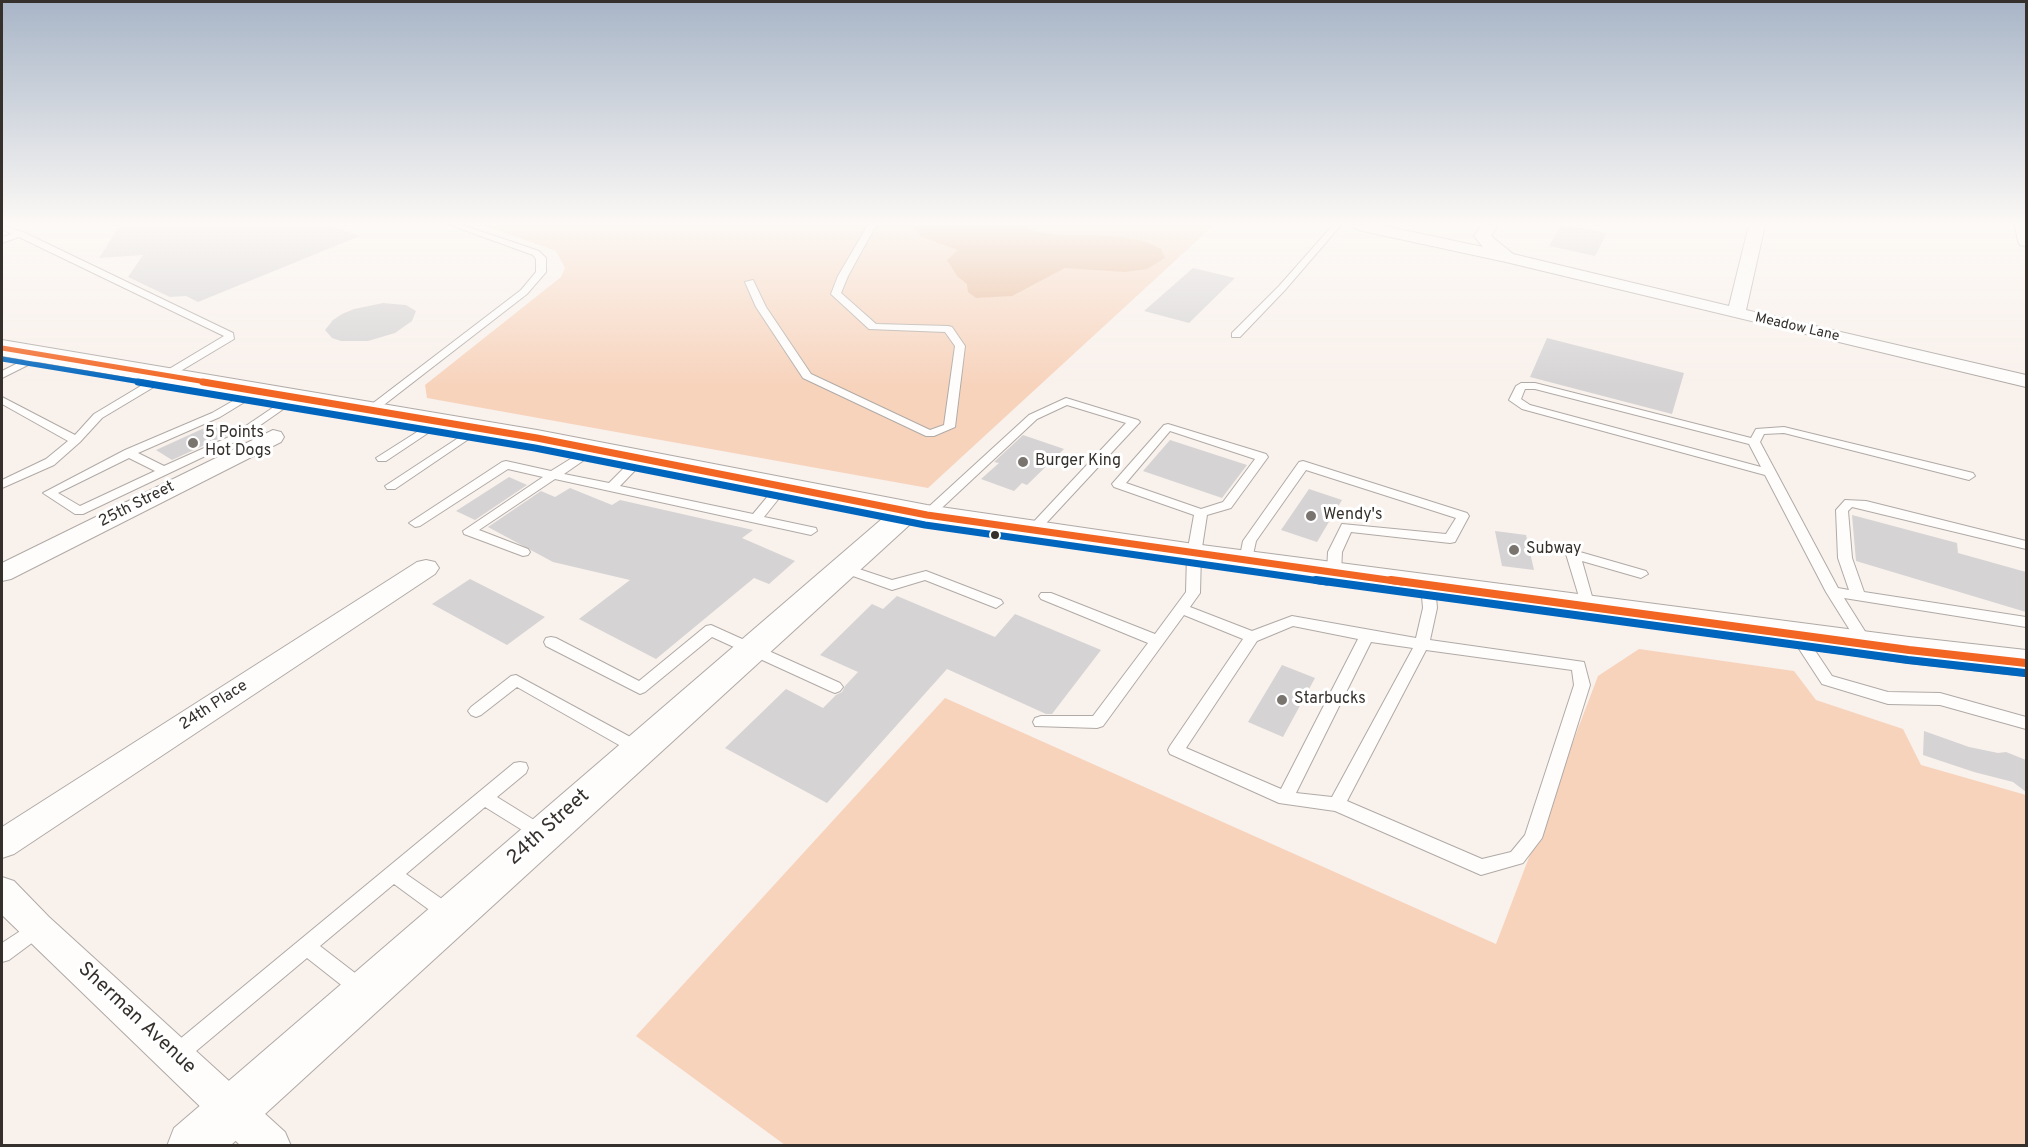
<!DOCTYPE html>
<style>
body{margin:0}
#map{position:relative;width:2028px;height:1147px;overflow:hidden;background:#f9f1ec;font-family:Overpass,sans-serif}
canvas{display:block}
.frame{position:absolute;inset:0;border:3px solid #35302c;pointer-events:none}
</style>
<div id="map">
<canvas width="2028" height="1147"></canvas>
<div class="frame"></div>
</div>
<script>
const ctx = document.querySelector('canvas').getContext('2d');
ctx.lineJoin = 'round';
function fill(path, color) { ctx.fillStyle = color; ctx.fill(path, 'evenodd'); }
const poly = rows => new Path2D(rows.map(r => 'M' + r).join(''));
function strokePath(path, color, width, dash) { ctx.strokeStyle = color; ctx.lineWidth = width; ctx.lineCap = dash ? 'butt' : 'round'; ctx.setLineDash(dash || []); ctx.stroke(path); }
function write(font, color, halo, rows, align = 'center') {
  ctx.font = font + ' Overpass,sans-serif'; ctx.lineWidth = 6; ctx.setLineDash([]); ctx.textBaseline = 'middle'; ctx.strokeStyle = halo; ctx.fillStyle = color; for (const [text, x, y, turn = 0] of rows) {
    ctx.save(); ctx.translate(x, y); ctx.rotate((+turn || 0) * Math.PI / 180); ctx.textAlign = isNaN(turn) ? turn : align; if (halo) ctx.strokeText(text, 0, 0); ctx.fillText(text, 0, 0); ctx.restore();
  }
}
const green = poly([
 [482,225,1214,225,928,488,427,398,425,385,561,277,565,268,556,251],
 [1639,649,1794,671,1816,700,1903,729,1921,765,2026,795,2026,1145,785,1145,636,1036,945,698,1496,944,1598,676]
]);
const water = poly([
 [912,225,1023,225,1033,231,1056,235,1116,236,1144,241,1161,249,1165,258,1147,269,1125,272,1065,268,1012,296,976,298,968,292,967,284,957,276,947,260,958,250,922,237]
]);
const building = poly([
 [120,225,328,225,360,236,198,302,186,296,170,297,128,277,143,255,99,258],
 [1561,225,1568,227,1569,225,1607,233,1595,256,1549,246],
 [1193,268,1235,278,1189,323,1144,311],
 [383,303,406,305,416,311,412,321,395,333,368,341,341,341,332,338,325,330,333,320,342,314,354,309],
 [1547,338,1684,373,1672,414,1530,377],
 [211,425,229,434,172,460,156,450],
 [1023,435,1064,449,1027,485,1022,483,1014,491,981,479,999,463,994,462],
 [1170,440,1247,465,1222,498,1143,471],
 [509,477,527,485,475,520,456,511],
 [570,488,612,505,620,500,753,530,742,538,795,561,769,584,754,578,656,659,579,619,630,580,553,562,488,527,541,491,555,497],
 [1309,489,1342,500,1317,542,1281,530],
 [1852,515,1957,543,1958,553,2026,572,2026,612,1856,561],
 [1495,531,1526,535,1534,570,1502,566],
 [470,579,545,617,507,645,432,604],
 [897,596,995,637,1015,614,1101,650,1052,714,1046,714,947,669,827,803,725,748,786,689,823,708,836,695,842,692,845,686,858,672,820,655,872,604,883,609],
 [1282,665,1315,678,1283,737,1248,722],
 [1924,731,1969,747,1998,753,2006,752,2026,760,2026,792,2013,782,1974,772,1923,755]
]);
const service = poly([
 [2,225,23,232,233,333,234,339,102,418,80,442,54,465,2,488,2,480,46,459,68,441,2,404,2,397,75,435,94,414,224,336,19,237,2,243,2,237,12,234,2,229,2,225],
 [450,225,462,225,539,251,546,258,546,272,527,294,376,411,368,411,368,407,521,290,536,272,536,259,533,255,450,225],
 [868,225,876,225,848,276,841,293,876,324,948,326,952,327,965,346,955,427,934,436,926,436,803,378,756,307,745,282,753,280,766,307,811,374,930,430,944,425,955,346,945,332,869,329,831,294,838,276,868,225],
 [1333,225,1341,225,1285,290,1240,337,1232,337,1232,333,1279,286,1333,225],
 [40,352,44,353,44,357,2,378,2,371,40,352],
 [1521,383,1535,383,1751,438,1756,429,1784,427,1973,473,1975,476,1969,480,1784,433,1764,434,1760,442,1838,588,1849,590,1838,558,1836,510,1845,500,1866,501,2026,541,2026,549,1852,507,1848,511,1852,558,1864,592,2026,617,2026,627,1844,598,1873,644,1871,648,1861,648,1826,592,1765,475,1522,409,1509,400,1516,386,1521,383],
 [1525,389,1535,389,1749,444,1761,467,1530,405,1521,399,1525,389],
 [257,387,261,388,261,392,220,417,138,453,164,466,231,436,293,394,301,394,302,396,239,440,83,514,75,514,43,493,125,450,212,413,257,387],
 [129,458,155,471,80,506,58,493,129,458],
 [1066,398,1138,420,1140,422,1037,533,1032,534,1026,530,1126,423,1067,405,1037,419,931,518,923,518,921,515,923,512,1029,415,1066,398],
 [439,418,445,421,443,423,386,461,378,461,376,458,439,418],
 [1168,424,1266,454,1268,457,1231,508,1207,515,1201,554,1200,593,1190,607,1252,631,1292,616,1416,638,1423,608,1421,585,1428,580,1435,585,1437,608,1430,640,1584,662,1590,685,1542,838,1523,863,1481,875,1335,811,1279,803,1170,754,1168,750,1170,746,1243,639,1184,615,1103,726,1097,728,1035,726,1033,722,1035,718,1041,716,1093,716,1148,643,1041,599,1039,596,1041,593,1051,593,1155,634,1186,592,1187,554,1194,515,1114,487,1112,484,1164,425,1168,424],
 [1170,431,1255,459,1223,502,1201,509,1126,483,1170,431],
 [1293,626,1358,639,1281,789,1186,748,1257,641,1293,626],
 [1371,642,1413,648,1332,797,1296,793,1371,642],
 [1426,650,1572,670,1574,685,1525,835,1511,852,1482,859,1347,801,1426,650],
 [478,425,484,428,482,430,395,489,387,489,385,486,478,425],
 [593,445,597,447,599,449,597,451,564,474,609,483,636,456,640,455,646,459,620,486,753,514,778,484,782,483,788,487,764,517,816,528,817,531,811,535,555,479,479,530,528,549,530,552,528,555,523,556,464,534,463,531,543,477,508,469,420,526,415,527,409,523,502,462,506,461,551,471,593,445],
 [1303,461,1467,513,1469,516,1455,542,1450,543,1351,532,1342,552,1341,572,1334,576,1329,575,1327,572,1328,552,1342,524,1446,534,1456,518,1306,470,1256,541,1251,564,1241,564,1239,561,1243,541,1299,462,1303,461],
 [1573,550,1646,571,1648,574,1641,578,1582,561,1595,607,1593,610,1583,610,1566,554,1573,550],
 [844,564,892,580,926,571,1001,600,1003,603,996,608,991,606,925,580,892,590,839,571,837,568,844,564],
 [711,625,840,683,843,687,840,691,835,693,830,691,712,637,645,692,640,694,546,646,544,642,546,638,551,637,556,638,639,681,706,626,711,625],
 [1797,630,1802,631,1832,676,1888,692,1940,693,2026,717,2026,729,1940,705,1888,704,1822,684,1790,635,1792,631,1797,630],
 [516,675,645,745,647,749,645,753,639,755,633,753,517,687,481,715,476,717,471,715,468,711,471,707,511,676,516,675],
 [520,762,526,763,528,768,526,773,497,797,547,828,550,833,547,838,541,840,535,838,485,807,406,874,455,908,458,914,455,920,449,922,443,920,394,884,320,946,368,983,371,989,368,995,361,998,354,995,307,958,183,1062,176,1065,169,1062,166,1055,169,1048,514,763,520,762],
 [37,920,44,922,46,928,44,934,9,960,2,962,2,943,37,920]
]);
const minor = poly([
 [1350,225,1380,225,1483,247,1474,236,1476,233,1482,225,1498,225,1491,236,1513,254,1729,306,1749,225,1765,225,1746,310,2026,375,2026,387,1506,262,1358,230,1350,225],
 [2015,225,2026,225,2026,246,2020,245,2018,241,2015,225],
 [273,430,281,432,284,437,281,442,11,579,2,581,2,563,273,430],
 [426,560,435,562,439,568,435,574,14,854,2,858,2,827,417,562,426,560],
 [2,877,14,881,49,917,285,1132,291,1146,241,1146,2,915,2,877]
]);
const tertiary = poly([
 [907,503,917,506,922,512,917,518,230,1146,167,1146,174,1128,897,506,907,503]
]);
const secondary = poly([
 [2,340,537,430,927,505,1194,544,1909,637,2026,650,2026,676,1909,663,1194,564,927,525,537,446,2,356,2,340]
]);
const bus1Far2 = poly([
 [2,348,212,383]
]);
const bus1Far1 = poly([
 [203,382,537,438,927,515,1402,582]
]);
const bus1 = poly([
 [1391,580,1909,650,2026,663]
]);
const bus2Far2 = poly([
 [2,359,147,383]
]);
const bus2Far1 = poly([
 [138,382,535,448,925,525,1327,582]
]);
const bus2 = poly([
 [1316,580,1908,660,2025,673]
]);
const markers = [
 [193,443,6,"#7a746f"],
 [1023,462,6,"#7a746f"],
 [1311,516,6,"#7a746f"],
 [995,535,5,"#35302c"],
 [1514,550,6,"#7a746f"],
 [1282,700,6,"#7a746f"]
];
const farStreetnames = [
 ["Meadow Lane",1797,328,13]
];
const poiNames = [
 ["5 Points",205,434],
 ["Hot Dogs",205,452],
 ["Burger King",1035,462],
 ["Wendy's",1323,516],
 ["Subway",1526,550],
 ["Starbucks",1294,700]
];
const streetNames = [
 ["25th Street",137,505,-27],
 ["24th Place",214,706,-33]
];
const nearStreetnames = [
 ["24th Street",549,828,-42],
 ["Sherman Avenue",136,1019,43]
];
fill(green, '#f7d3bc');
fill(water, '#e8b795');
fill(building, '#d5d3d4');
strokePath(service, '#b0aaa6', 2);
strokePath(minor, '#b0aaa6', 2);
strokePath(tertiary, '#b0aaa6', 2);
strokePath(secondary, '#b0aaa6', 2);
fill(service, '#fefdfc');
fill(minor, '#fefdfc');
fill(tertiary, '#fefdfc');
fill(secondary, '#fefdfc');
strokePath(bus1Far2, '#f26522', 5);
strokePath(bus1Far1, '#f26522', 7);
strokePath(bus1, '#f26522', 8);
strokePath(bus2Far2, '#0065bd', 5);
strokePath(bus2Far1, '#0065bd', 7);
strokePath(bus2, '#0065bd', 8);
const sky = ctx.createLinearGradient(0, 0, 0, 385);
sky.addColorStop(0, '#a8b5c7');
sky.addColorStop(0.58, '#fcf9f6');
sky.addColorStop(1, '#fcf9f600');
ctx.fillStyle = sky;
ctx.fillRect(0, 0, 2028, 385);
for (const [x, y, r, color] of markers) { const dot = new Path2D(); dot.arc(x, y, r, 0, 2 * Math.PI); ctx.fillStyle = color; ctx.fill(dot); strokePath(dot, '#fff', 2); }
write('14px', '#35302c', '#fff', farStreetnames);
write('16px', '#35302c', '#fff', poiNames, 'left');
write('16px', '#35302c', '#fff', streetNames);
write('20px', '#35302c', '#fff', nearStreetnames);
</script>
